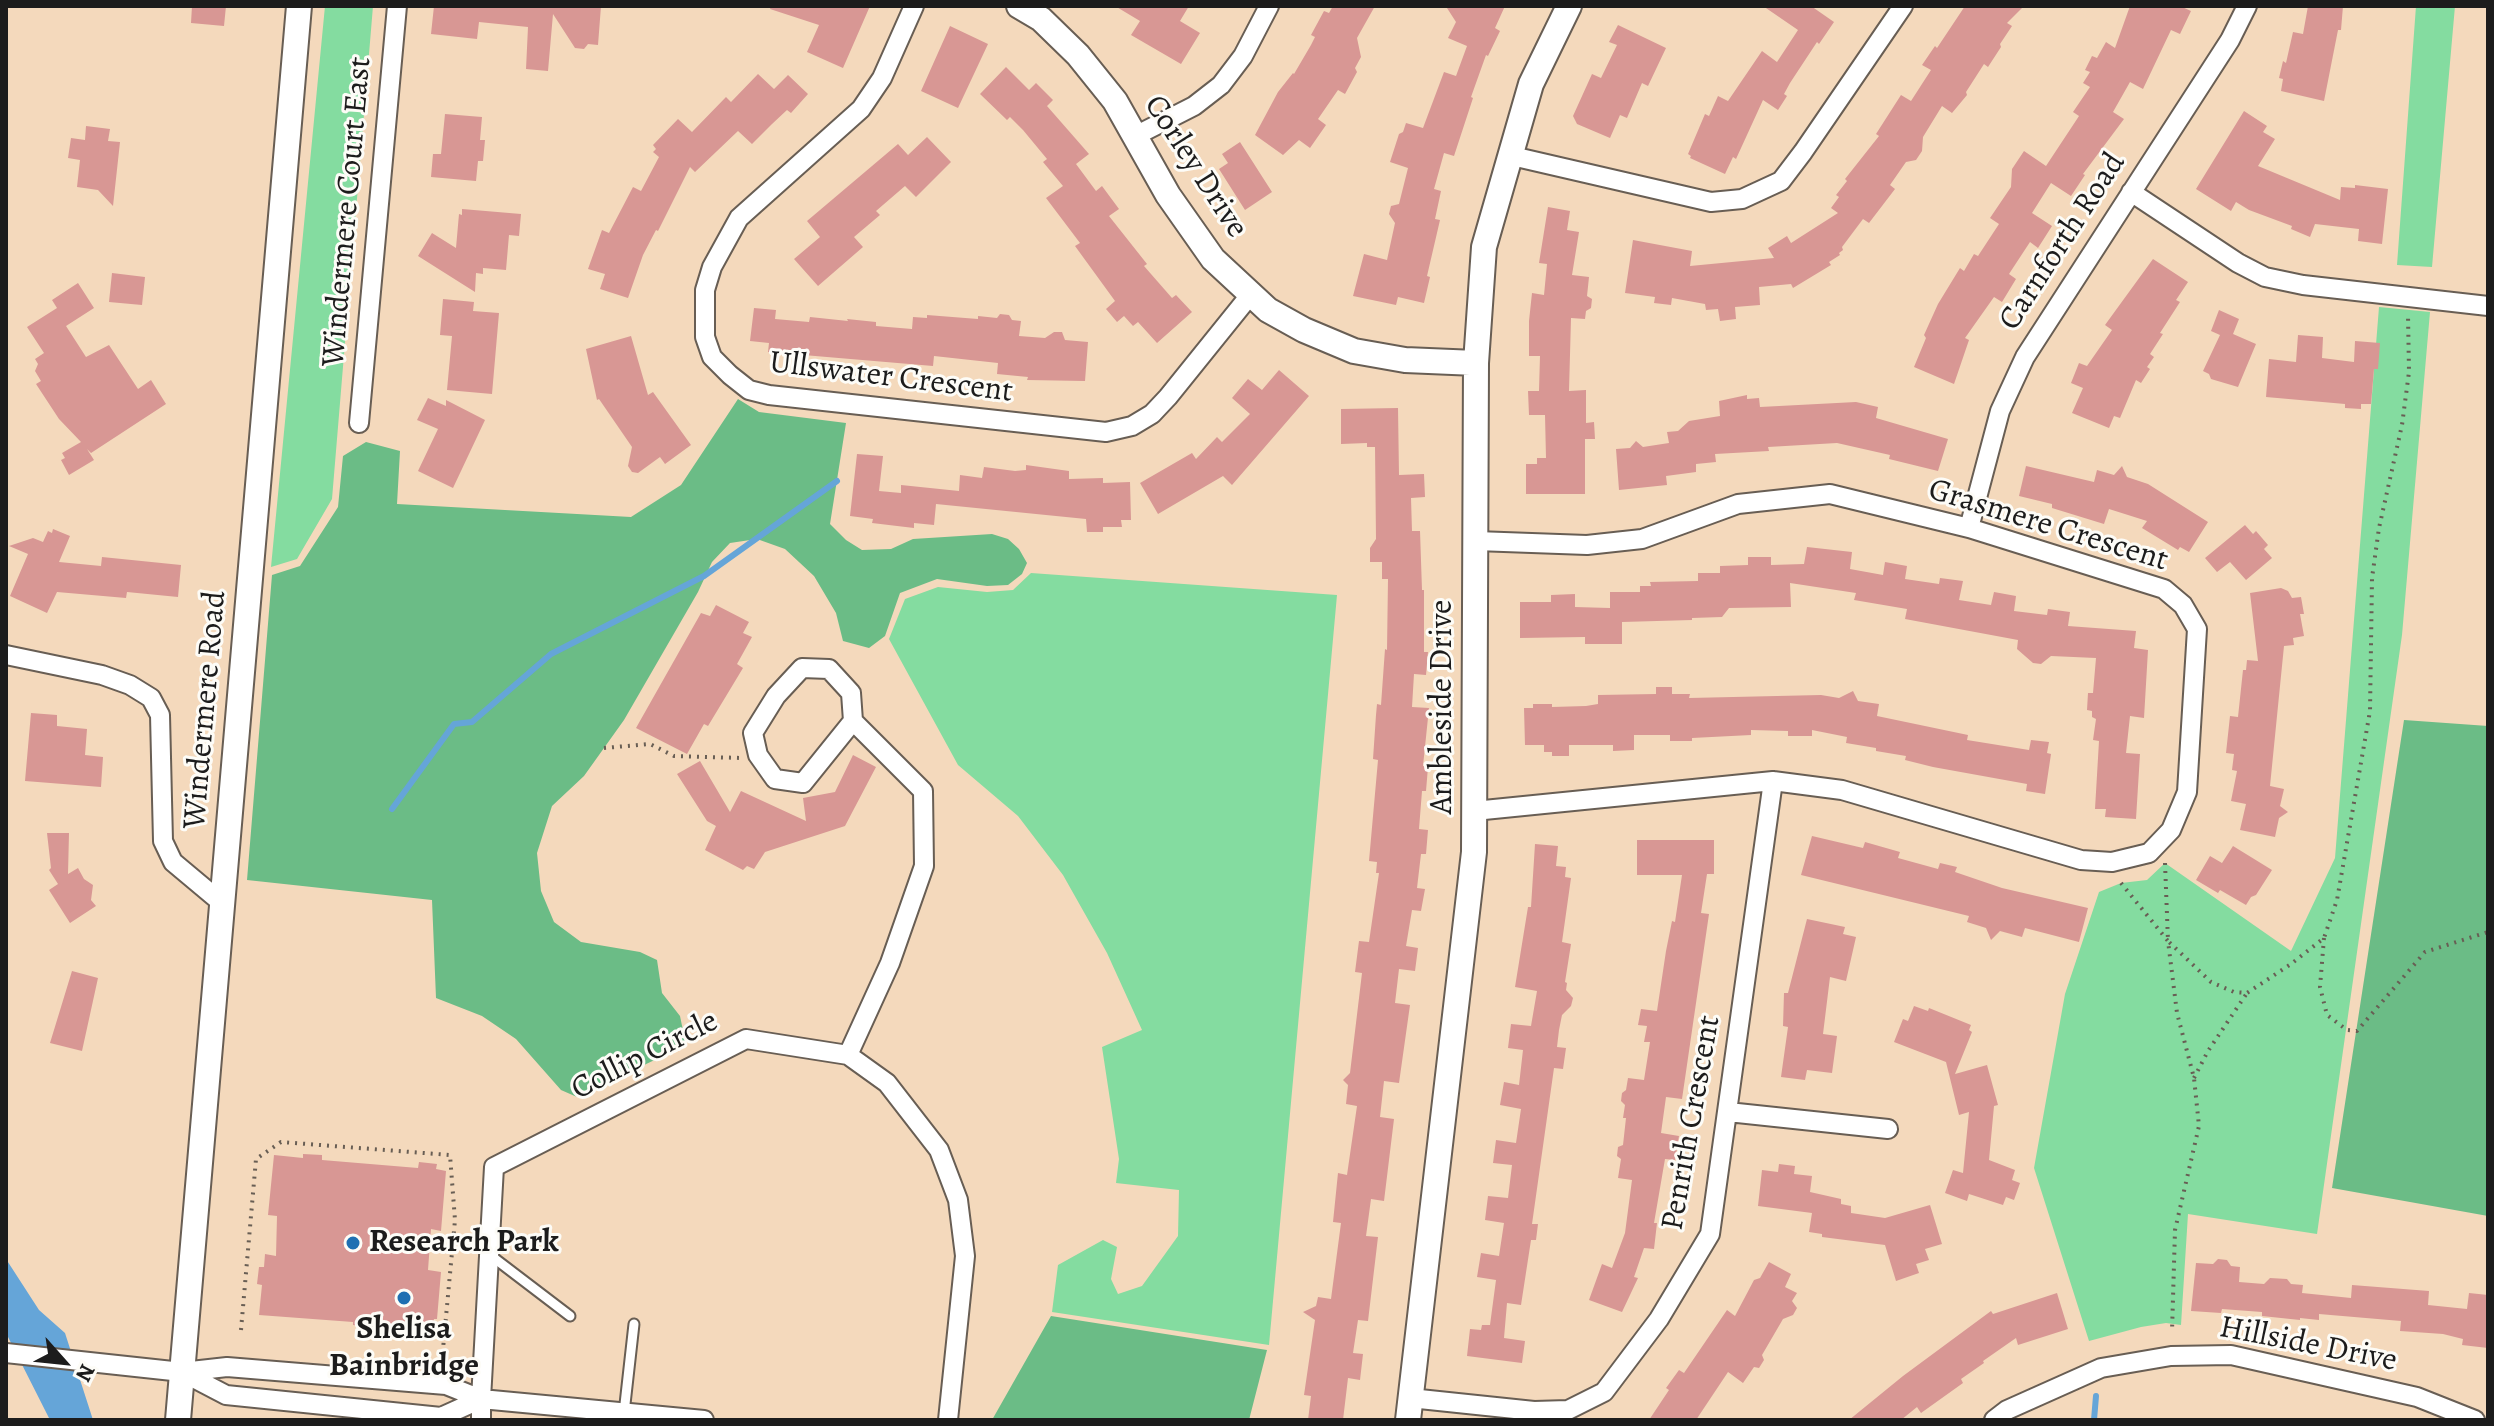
<!DOCTYPE html>
<style>
body{margin:0}
#map{position:relative;width:2494px;height:1426px;overflow:hidden;background:#f4d9bc;font-family:Alegreya,serif}
canvas{display:block}
.frame{position:absolute;inset:0;border:8px solid #1c1c1c;pointer-events:none}
.north{position:absolute;left:24px;top:1322px;width:80px;height:80px;-webkit-text-stroke:6px #fdfcf7;paint-order:stroke;rotate:117deg;font-size:22px;font-weight:700;line-height:32px;text-align:center;color:#1c1c1c}
.north::after{content:'';display:block;margin:auto;width:28px;height:36px;background:#1c1c1c;clip-path:polygon(50% 0,100% 100%,50% 72%,0 100%)}
</style>
<div id="map">
<canvas width="2494" height="1426"></canvas>
<div class="frame"></div>
<div class="north">N</div>
</div>
<script>
const ctx = document.querySelector('canvas').getContext('2d');
ctx.lineJoin = 'round';
function fill(path, color) { ctx.fillStyle = color; ctx.fill(path, 'evenodd'); }
const poly = rows => new Path2D(rows.map(r => 'M' + r).join(''));
function strokePath(path, color, width, dash) { ctx.strokeStyle = color; ctx.lineWidth = width; ctx.lineCap = dash ? 'butt' : 'round'; ctx.setLineDash(dash || []); ctx.stroke(path); }
function write(font, color, halo, rows, align = 'center') {
  ctx.font = font + ' Alegreya,serif'; ctx.lineWidth = 6; ctx.setLineDash([]); ctx.textBaseline = 'middle'; ctx.strokeStyle = halo; ctx.fillStyle = color; for (const [text, x, y, turn = 0] of rows) {
    ctx.save(); ctx.translate(x, y); ctx.rotate((+turn || 0) * Math.PI / 180); ctx.textAlign = isNaN(turn) ? turn : align; if (halo) ctx.strokeText(text, 0, 0); ctx.fillText(text, 0, 0); ctx.restore();
  }
}
const green = poly([
 [325,6,373,6,332,499,297,559,271,567],
 [2416,6,2455,6,2432,267,2397,265],
 [2379,307,2430,312,2402,635,2317,1234,2188,1214,2181,1325,2166,1323,2141,1327,2089,1341,2034,1168,2065,994,2099,892,2121,883,2147,880,2165,863,2291,951,2335,858],
 [1031,573,1337,595,1269,1345,1052,1312,1058,1265,1103,1240,1117,1247,1111,1279,1118,1294,1142,1286,1178,1236,1179,1190,1116,1183,1119,1159,1102,1047,1142,1030,1107,953,1063,875,1018,816,958,765,889,639,905,599,938,587,987,592,1013,590]
]);
const forest = poly([
 [738,399,759,412,846,423,830,524,846,540,862,550,891,549,913,539,992,534,1008,539,1019,549,1027,563,1022,574,1008,585,987,586,937,579,900,593,885,636,869,648,843,641,836,613,814,576,785,549,757,539,730,543,712,562,698,592,624,720,584,776,552,806,537,853,541,891,554,922,581,942,640,952,657,960,662,993,680,1016,686,1045,577,1097,561,1090,516,1039,482,1016,436,998,432,900,247,880,272,575,300,566,338,507,343,456,366,442,400,451,397,504,631,517,681,485],
 [2404,720,2488,726,2488,1216,2332,1188],
 [1051,1316,1267,1350,1249,1420,992,1420]
]);
const water = poly([
 [6,1259,39,1310,65,1333,93,1420,50,1420,6,1333]
]);
const stream = poly([
 [392,809,454,724,472,722,551,654,704,576,837,481],
 [2094,1420,2096,1396]
]);
const building = poly([
 [192,6,226,6,224,26,191,23],
 [434,6,601,6,598,45,588,44,584,49,575,48,553,14,548,71,526,69,528,27,479,22,477,39,431,34],
 [771,6,870,6,843,68,807,52,819,25,770,9],
 [1115,6,1189,6,1180,21,1200,33,1181,64,1131,35,1140,21],
 [1333,6,1375,6,1357,38,1361,57,1355,68,1357,72,1345,94,1338,90,1318,119,1326,125,1310,148,1299,140,1283,155,1255,135,1278,92,1293,73,1294,74,1311,45,1315,37,1311,35,1324,11,1329,13],
 [1463,6,1505,6,1495,28,1500,31,1488,56,1486,55,1471,97,1473,98,1454,156,1444,153,1434,189,1441,191,1435,219,1440,220,1427,276,1430,277,1424,303,1398,297,1396,305,1353,296,1364,254,1387,260,1395,223,1389,214,1391,206,1399,204,1408,168,1390,162,1399,134,1403,132,1406,123,1423,128,1444,72,1456,76,1467,46,1448,38,1456,22,1447,8],
 [1763,6,1811,6,1834,22,1819,44,1817,42,1790,83,1784,94,1787,96,1778,110,1763,100,1736,159,1733,157,1725,174,1690,158,1691,156,1688,154,1705,114,1709,116,1718,96,1728,101,1762,51,1777,62,1798,30],
 [1965,6,2024,6,2007,23,2012,26,2000,44,2001,47,1988,67,1984,64,1966,92,1967,95,1952,113,1942,106,1923,137,1922,151,1916,160,1906,162,1890,185,1895,189,1869,223,1863,219,1842,247,1843,250,1839,253,1840,255,1829,262,1831,265,1793,288,1791,284,1759,287,1760,305,1735,307,1736,319,1720,321,1718,309,1706,310,1705,304,1672,298,1671,305,1654,303,1655,297,1625,293,1633,240,1692,251,1690,266,1774,258,1768,248,1787,236,1791,243,1838,213,1831,208,1839,197,1836,195,1847,181,1845,179,1879,136,1876,134,1901,95,1911,101,1931,70,1922,65,1935,46,1937,48],
 [2130,6,2180,6,2191,11,2180,34,2171,30,2143,89,2130,82,2113,112,2124,119,2083,174,2085,175,2071,196,2051,183,2032,213,2052,226,2038,248,2030,242,2009,274,2016,279,2002,302,1994,297,1965,338,1969,340,1954,384,1914,367,1926,338,1924,335,1938,304,1960,268,1964,271,1974,254,1978,256,1999,224,1990,218,2011,187,2012,169,2024,151,2046,166,2079,116,2073,112,2090,87,2083,83,2090,72,2085,70,2092,56,2097,58,2106,42,2115,48],
 [2308,6,2343,6,2341,30,2338,30,2324,101,2281,91,2283,79,2279,78,2283,61,2286,63,2293,32,2303,34],
 [1618,25,1666,48,1648,86,1642,83,1627,118,1620,115,1610,138,1577,124,1573,116,1592,74,1601,78,1617,45,1609,42],
 [950,26,988,44,958,108,921,91],
 [1006,67,1029,90,1036,83,1053,100,1047,106,1089,154,1076,164,1096,191,1102,186,1119,209,1109,216,1147,264,1144,266,1172,298,1176,295,1192,312,1157,343,1138,322,1133,326,1124,316,1117,322,1106,309,1115,301,1075,246,1080,243,1046,198,1063,186,1043,162,1047,159,1023,130,1010,117,1007,120,980,94],
 [758,74,774,89,788,75,808,94,791,113,787,110,772,124,752,144,738,131,695,172,690,167,658,231,656,230,643,255,628,298,600,289,605,274,588,269,602,230,609,233,633,187,641,191,659,157,653,152,656,149,653,145,678,119,692,132,726,97,731,102],
 [2244,111,2267,126,2263,132,2275,139,2258,166,2340,200,2341,187,2355,188,2355,185,2388,189,2382,244,2358,241,2359,229,2315,224,2310,237,2291,229,2292,226,2249,210,2236,202,2231,211,2196,189],
 [445,114,482,117,480,140,485,140,483,161,478,161,476,181,431,177,433,154,441,154],
 [86,126,110,129,108,141,120,142,113,206,98,190,77,187,80,160,68,158,71,138,85,140],
 [927,137,951,162,916,197,905,186,876,211,880,215,854,237,863,247,818,286,794,259,820,237,807,221,898,144,908,155],
 [1240,142,1272,192,1245,210,1219,169,1228,163,1222,154],
 [1548,207,1570,211,1567,230,1579,232,1572,275,1589,277,1587,296,1592,299,1591,308,1586,311,1585,319,1571,318,1569,391,1586,390,1586,423,1594,422,1595,439,1585,439,1585,494,1526,494,1526,464,1537,464,1537,458,1546,458,1545,415,1529,415,1528,391,1539,391,1540,356,1529,356,1529,321,1532,293,1544,295,1547,264,1539,263],
 [462,209,521,214,519,236,509,235,506,270,483,268,483,274,476,273,475,292,418,256,432,233,456,248,459,214,462,215],
 [2153,259,2188,282,2176,300,2180,302,2160,333,2163,334,2150,354,2154,357,2147,367,2150,369,2141,383,2136,380,2120,418,2114,416,2109,428,2072,413,2083,388,2071,383,2079,363,2087,366,2112,330,2105,325],
 [112,273,145,277,142,305,109,302],
 [78,283,94,308,66,326,86,357,109,345,138,389,151,380,166,404,91,453,87,449,94,460,69,475,61,460,65,458,62,453,81,442,59,419,36,384,41,381,35,371,38,364,35,359,44,353,27,327,57,308,52,300],
 [443,299,474,302,473,311,499,313,492,394,447,390,452,336,440,335],
 [754,308,776,310,775,319,809,322,810,317,848,321,847,319,876,322,876,326,912,329,913,317,927,318,927,315,978,319,978,316,997,318,1000,314,1009,315,1012,320,1021,321,1019,336,1045,338,1054,332,1062,332,1065,340,1088,342,1085,381,1027,380,1028,377,997,374,998,363,934,356,933,366,768,352,769,343,750,341],
 [2219,310,2239,319,2233,334,2256,344,2238,387,2211,379,2209,374,2203,371,2220,335,2211,331],
 [2298,335,2323,337,2322,358,2354,362,2355,341,2380,343,2378,369,2374,369,2371,404,2361,404,2361,409,2345,408,2345,404,2266,397,2269,359,2296,362],
 [631,336,648,395,653,392,691,445,665,464,660,457,638,473,632,472,628,466,632,447,599,399,597,400,586,349],
 [1279,370,1309,396,1232,485,1223,476,1158,514,1140,483,1192,453,1196,459,1217,437,1222,442,1250,414,1232,398,1248,379,1262,390],
 [1747,395,1747,399,1759,398,1760,407,1856,402,1878,407,1876,418,1948,439,1938,471,1889,459,1890,455,1837,443,1768,447,1769,451,1715,454,1716,462,1696,464,1696,472,1666,476,1667,485,1619,490,1616,449,1630,448,1636,441,1643,447,1669,443,1667,432,1678,431,1689,421,1720,416,1719,401],
 [428,398,446,406,446,400,485,420,453,488,418,471,438,429,417,420],
 [1398,408,1399,475,1424,474,1425,497,1411,498,1412,531,1420,531,1422,590,1424,590,1424,652,1428,652,1426,675,1414,674,1412,707,1429,708,1423,766,1428,767,1426,791,1422,791,1419,829,1428,830,1426,854,1421,854,1417,888,1425,889,1421,911,1412,910,1406,946,1418,948,1415,971,1399,969,1395,1003,1410,1005,1399,1083,1384,1081,1380,1117,1394,1119,1384,1201,1371,1199,1366,1236,1378,1237,1368,1321,1358,1320,1353,1353,1363,1354,1360,1380,1348,1378,1343,1420,1308,1420,1311,1396,1304,1395,1315,1320,1303,1312,1316,1306,1318,1297,1331,1299,1341,1223,1333,1222,1338,1173,1347,1175,1357,1106,1346,1104,1348,1085,1343,1080,1350,1073,1362,973,1355,972,1359,941,1369,942,1379,873,1376,873,1377,862,1369,861,1378,760,1373,759,1376,715,1377,704,1381,705,1385,649,1387,650,1388,579,1382,579,1382,562,1370,562,1370,548,1376,539,1375,447,1367,447,1367,443,1341,444,1341,409],
 [857,454,883,456,879,491,901,493,901,485,959,491,960,475,982,478,984,467,1015,471,1026,470,1026,465,1069,471,1069,479,1103,478,1103,483,1130,482,1131,520,1121,520,1122,527,1103,527,1103,532,1087,532,1086,519,936,504,934,525,914,523,914,528,872,523,873,519,850,516],
 [2026,466,2094,482,2097,470,2114,475,2122,466,2127,477,2148,484,2208,522,2189,552,2180,547,2178,550,2142,528,2147,521,2109,509,2104,524,2052,508,2052,504,2019,496],
 [2245,525,2253,534,2256,531,2268,545,2264,549,2272,558,2246,580,2230,562,2217,572,2205,558],
 [53,529,70,536,59,562,101,566,102,557,181,565,178,597,127,592,126,598,57,592,47,613,10,596,28,554,9,546,33,538,43,542,48,531,52,533],
 [1807,547,1852,552,1850,569,1883,575,1885,562,1907,566,1905,579,1939,584,1940,578,1963,581,1959,600,1991,605,1994,592,2016,596,2014,611,2047,615,2048,609,2070,612,2068,626,2136,631,2134,648,2148,650,2144,718,2130,716,2126,753,2140,754,2136,819,2105,817,2106,809,2095,809,2099,741,2093,740,2096,719,2092,717,2092,711,2087,710,2088,693,2093,693,2096,658,2051,656,2041,664,2033,663,2017,649,2018,640,1905,619,1907,609,1854,600,1856,593,1790,583,1791,607,1729,608,1722,617,1692,618,1692,620,1622,622,1622,644,1585,644,1585,637,1520,638,1520,602,1551,602,1551,595,1575,594,1575,607,1610,608,1610,592,1640,592,1640,586,1651,586,1650,582,1698,581,1698,573,1720,573,1720,566,1748,565,1748,557,1771,557,1771,565,1804,564],
 [2281,588,2288,591,2292,598,2301,597,2304,614,2300,614,2304,636,2293,638,2294,645,2284,646,2270,786,2284,789,2280,806,2288,812,2279,818,2275,837,2240,830,2246,804,2231,801,2237,771,2232,770,2234,754,2226,753,2230,716,2238,717,2243,670,2246,670,2247,660,2258,661,2250,593],
 [716,605,749,622,743,633,752,637,737,664,743,668,708,726,704,724,687,754,636,728,701,613,710,616],
 [1656,687,1672,687,1672,694,1690,694,1689,698,1821,695,1839,698,1853,691,1858,701,1879,704,1877,716,1968,735,1967,740,2029,750,2031,740,2049,742,2047,753,2051,754,2045,794,2026,791,2027,784,1933,767,1905,760,1906,756,1876,751,1876,748,1846,743,1847,737,1812,730,1812,736,1788,736,1788,731,1751,730,1751,735,1692,738,1692,741,1670,741,1670,735,1634,735,1634,750,1613,751,1613,745,1569,745,1569,756,1552,756,1552,752,1544,752,1544,745,1525,745,1524,708,1533,708,1533,704,1552,704,1552,707,1586,706,1598,704,1598,695,1656,694],
 [31,713,57,715,57,726,87,729,85,755,103,757,101,787,25,781],
 [853,755,876,767,845,826,765,852,754,869,747,866,743,870,705,850,716,826,707,821,677,774,700,761,730,812,741,791,806,821,803,798,835,792],
 [47,833,69,833,68,874,78,868,84,879,93,885,91,900,96,906,70,923,49,890,58,884,49,870,51,868],
 [1812,836,1863,848,1865,842,1900,852,1898,858,1938,869,1940,863,1957,867,1955,872,2002,888,2088,908,2079,942,2025,928,2022,937,2000,931,1991,940,1986,928,1967,922,1969,916,1801,875],
 [1637,840,1714,840,1714,874,1707,874,1701,913,1709,914,1682,1099,1666,1097,1661,1133,1679,1136,1675,1160,1665,1159,1654,1223,1657,1223,1654,1249,1644,1248,1634,1277,1638,1278,1622,1312,1589,1300,1602,1264,1612,1268,1625,1233,1632,1180,1618,1178,1621,1159,1617,1156,1618,1147,1623,1145,1626,1118,1623,1118,1625,1105,1621,1101,1622,1093,1626,1090,1628,1078,1644,1080,1650,1042,1644,1042,1647,1026,1638,1025,1641,1009,1657,1011,1666,951,1672,921,1675,922,1682,875,1637,875],
 [1535,844,1558,846,1556,866,1566,867,1565,877,1571,878,1562,942,1571,944,1565,982,1567,983,1566,990,1573,998,1571,1006,1562,1015,1559,1030,1557,1047,1566,1048,1563,1069,1554,1068,1532,1224,1538,1224,1536,1240,1531,1240,1521,1305,1507,1303,1504,1338,1525,1341,1522,1363,1467,1356,1470,1329,1481,1330,1482,1325,1490,1325,1496,1280,1477,1277,1481,1253,1499,1256,1504,1223,1485,1220,1488,1196,1508,1198,1512,1165,1493,1163,1496,1140,1516,1143,1521,1109,1500,1105,1504,1082,1519,1085,1523,1050,1508,1048,1511,1024,1531,1026,1537,991,1515,987,1528,907,1531,907],
 [2233,846,2272,870,2256,895,2251,897,2246,905,2220,890,2218,893,2196,880,2210,856,2222,863],
 [1807,919,1845,927,1843,934,1856,937,1846,981,1830,977,1823,1034,1837,1036,1832,1073,1807,1070,1805,1080,1781,1077,1788,1027,1783,1026,1784,993,1788,993],
 [72,971,98,978,82,1051,50,1043],
 [1914,1006,1928,1011,1929,1008,1971,1025,1969,1030,1972,1032,1955,1074,1987,1065,1998,1105,1994,1106,1989,1160,2015,1170,2012,1180,2020,1183,2014,1200,2006,1197,2003,1205,1969,1194,1967,1201,1945,1193,1953,1170,1963,1173,1969,1112,1959,1115,1946,1062,1894,1042,1903,1019,1908,1021],
 [303,1154,322,1155,322,1160,418,1168,419,1162,437,1164,436,1169,446,1171,441,1231,431,1229,428,1270,441,1272,437,1319,434,1319,431,1333,353,1325,353,1322,259,1315,262,1285,257,1284,259,1267,264,1267,265,1254,276,1256,277,1216,268,1215,274,1155,303,1158],
 [1779,1164,1795,1166,1794,1174,1812,1176,1810,1192,1841,1199,1841,1204,1851,1206,1851,1213,1885,1218,1930,1205,1942,1244,1925,1249,1929,1260,1916,1264,1919,1273,1896,1281,1885,1245,1822,1237,1822,1234,1809,1232,1812,1213,1758,1206,1762,1170,1778,1172],
 [2218,1259,2227,1260,2231,1266,2240,1267,2239,1282,2264,1284,2270,1278,2287,1279,2291,1284,2303,1285,2302,1293,2351,1298,2352,1285,2429,1291,2428,1305,2467,1309,2469,1293,2488,1295,2488,1348,2462,1345,2463,1339,2443,1334,2400,1331,2401,1321,2319,1314,2319,1320,2300,1318,2300,1320,2262,1316,2262,1312,2222,1309,2221,1313,2191,1311,2196,1263,2213,1264],
 [1769,1262,1791,1274,1785,1287,1797,1293,1792,1301,1797,1308,1793,1315,1783,1319,1762,1355,1764,1360,1759,1368,1754,1367,1743,1383,1728,1372,1696,1420,1649,1420,1669,1390,1666,1388,1679,1370,1684,1373,1727,1310,1735,1316,1754,1280,1760,1278],
 [2057,1293,2068,1329,2018,1345,2016,1338,1983,1361,1984,1363,1961,1379,1963,1383,1921,1413,1917,1407,1901,1420,1849,1420,1903,1376,1991,1311,1993,1314]
]);
const path = poly([
 [604,748,650,744,674,756,742,758],
 [2165,863,2168,941,2211,982,2234,992,2247,993,2291,964,2324,938,2337,900,2370,711,2372,578,2379,528,2402,425,2409,372,2408,315],
 [2121,883,2168,941,2177,1013,2194,1078,2199,1126,2175,1230,2172,1332],
 [2324,938,2320,987,2327,1015,2347,1030,2357,1031,2425,952,2488,932],
 [2194,1078,2208,1051,2247,993],
 [241,1330,256,1159,281,1142,450,1155,455,1220,443,1349]
]);
const service = poly([
 [490,1255,570,1316],
 [624,1413,634,1324]
]);
const minor = poly([
 [914,6,882,78,861,109,739,218,712,267,705,290,705,337,712,357,730,375,749,390,769,395,1106,432,1132,426,1152,414,1168,397,1251,294],
 [1135,136,1194,106,1221,85,1243,56,1269,6],
 [1512,156,1711,202,1742,199,1781,181,1803,152,1903,6],
 [2131,192,2238,263,2265,277,2303,285,2488,306],
 [359,423,397,6],
 [1969,528,2000,411,2025,357,2230,40,2247,6],
 [6,655,102,675,130,685,151,698,160,715,163,841,173,862,222,903],
 [1474,811,1773,781,1842,790,2081,860,2112,862,2149,853,2171,830,2187,792,2197,629,2183,605,2164,589,1969,528,1830,494,1738,504,1642,539,1587,545,1476,541],
 [848,1055,890,963,924,866,923,791,853,721,851,693,829,669,802,668,776,696,753,733,758,755,775,779,803,783,853,721],
 [1728,1112,1888,1129],
 [6,1353,182,1372,227,1367,446,1385,481,1399],
 [182,1372,226,1395,441,1417,481,1399],
 [1410,1398,1534,1411,1568,1410,1604,1392,1659,1319,1710,1234,1773,781],
 [481,1399,481,1420],
 [704,1420,481,1399,494,1167,746,1039,848,1055,887,1083,939,1150,958,1200,965,1256,948,1420],
 [1994,1420,2007,1410,2101,1368,2171,1356,2231,1355,2417,1397,2475,1420]
]);
const tertiary = poly([
 [1019,6,1041,19,1078,55,1115,101,1168,195,1213,259,1268,310,1304,330,1354,351,1405,360,1476,363],
 [178,1420,299,6],
 [1408,1420,1474,852,1476,363,1484,247,1531,84,1569,6]
]);
const markers = [
 [353,1243,8,"#1f6fb2"],
 [404,1298,8,"#1f6fb2"]
];
const streetNames = [
 ["Corley Drive",1195,167,57],
 ["Windermere Court East",348,212,-85],
 ["Carnforth Road",2063,242,-57],
 ["Ullswater Crescent",891,378,7],
 ["Grasmere Crescent",2048,526,17],
 ["Ambleside Drive",1443,707,-90],
 ["Windermere Road",206,710,-85],
 ["Collip Circle",645,1056,-27],
 ["Penrith Crescent",1692,1123,-80],
 ["Hillside Drive",2308,1345,11]
];
const poiNames = [
 ["Research Park",369,1243],
 ["Shelisa",404,1330,"center"],
 ["Bainbridge",404,1367,"center"]
];
fill(green, '#84dca0');
fill(forest, '#6bbc86');
fill(water, '#65a5d8');
strokePath(stream, '#65a5d8', 6);
fill(building, '#d89794');
strokePath(service, '#685e54', 13);
strokePath(minor, '#685e54', 22);
strokePath(tertiary, '#685e54', 28);
strokePath(path, '#685e54', 4, [2, 6]);
strokePath(service, '#fff', 9);
strokePath(minor, '#fff', 18);
strokePath(tertiary, '#fff', 24);
for (const [x, y, r, color] of markers) { const dot = new Path2D(); dot.arc(x, y, r, 0, 2 * Math.PI); ctx.fillStyle = color; ctx.fill(dot); strokePath(dot, '#fdfcf7', 3); }
write('32px', '#1c1c1c', '#fdfcf7', streetNames);
write('bold 32px', '#1c1c1c', '#fdfcf7', poiNames, 'left');
</script>
